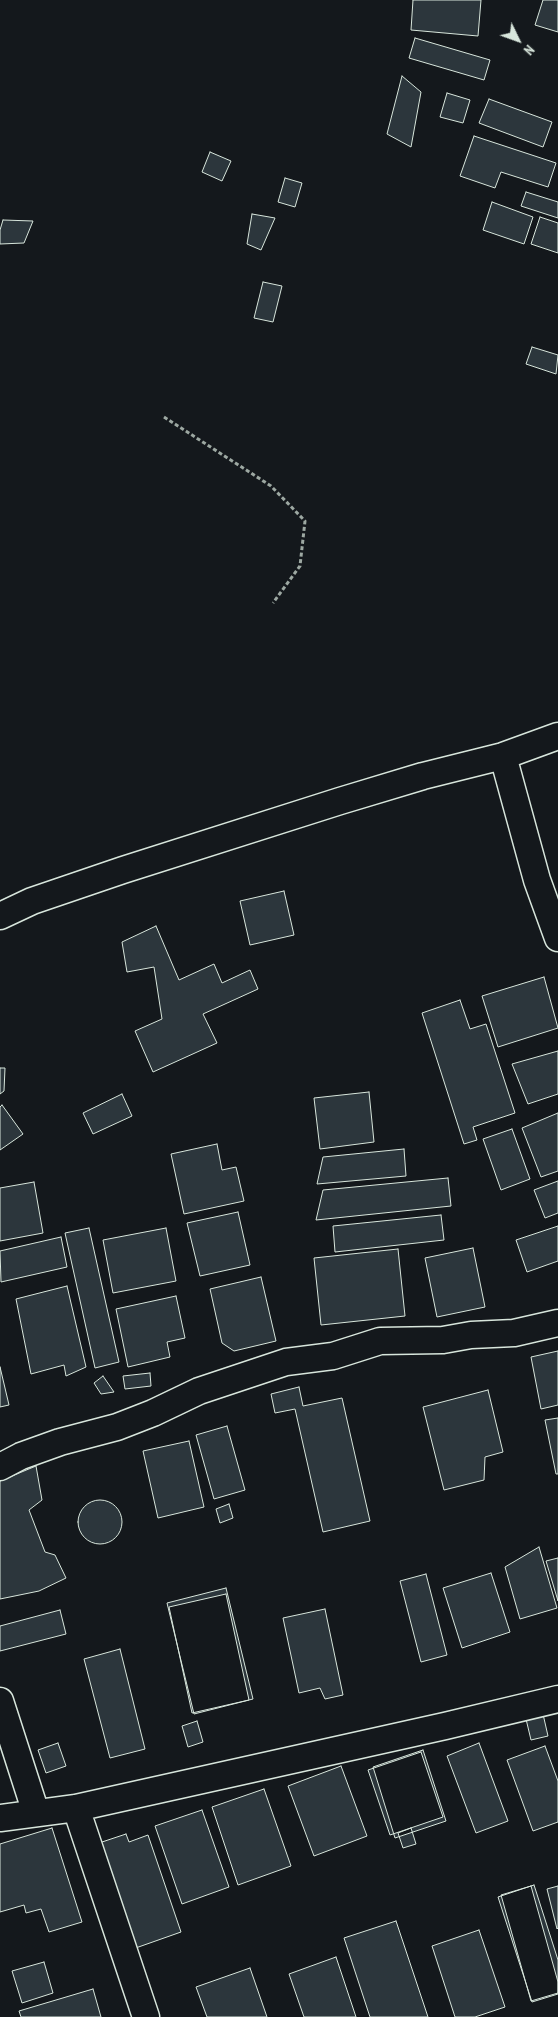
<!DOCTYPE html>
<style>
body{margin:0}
#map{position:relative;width:558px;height:2017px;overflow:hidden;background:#14181c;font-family:"PT Sans Narrow",sans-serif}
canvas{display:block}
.north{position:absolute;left:493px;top:15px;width:50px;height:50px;-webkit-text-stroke:4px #14181c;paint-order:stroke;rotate:132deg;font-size:14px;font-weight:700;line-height:20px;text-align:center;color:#d8e6dc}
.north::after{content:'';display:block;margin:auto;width:18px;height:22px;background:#d8e6dc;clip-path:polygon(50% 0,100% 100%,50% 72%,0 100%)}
</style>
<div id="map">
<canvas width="558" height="2017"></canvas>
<div class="north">N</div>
</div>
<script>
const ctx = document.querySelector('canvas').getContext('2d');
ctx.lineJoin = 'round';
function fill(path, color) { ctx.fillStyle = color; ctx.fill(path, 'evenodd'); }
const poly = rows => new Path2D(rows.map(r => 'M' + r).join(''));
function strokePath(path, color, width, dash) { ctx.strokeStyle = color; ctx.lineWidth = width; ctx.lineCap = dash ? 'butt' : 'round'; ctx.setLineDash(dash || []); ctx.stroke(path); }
const building = poly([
 [413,0,481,0,478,36,411,30,413,0],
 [543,0,558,0,558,32,535,25,543,0],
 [415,38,490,60,484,80,409,58,415,38],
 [402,76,421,92,411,147,387,134,402,76],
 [447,93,470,100,463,123,440,117,447,93],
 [489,99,552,122,543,147,479,123,489,99],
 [474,136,556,163,548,187,501,172,495,188,460,176,474,136],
 [210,152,231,161,222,181,202,172,210,152],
 [285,178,302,183,295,207,278,202,285,178],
 [526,192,558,202,558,218,521,206,526,192],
 [492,202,533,217,524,244,483,230,492,202],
 [252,214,275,218,261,250,247,244,252,214],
 [540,217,558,223,558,253,531,244,540,217],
 [3,220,33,221,24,243,0,244,0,230,3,220],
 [263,282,282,286,273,322,254,318,263,282],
 [532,347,558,355,556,374,526,364,532,347],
 [284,891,294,935,250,945,240,901,284,891],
 [156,926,179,980,214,964,222,983,250,970,258,989,203,1014,217,1043,153,1072,135,1031,162,1019,154,967,127,972,122,942,156,926],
 [544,977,558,1028,498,1047,482,996,544,977],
 [460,1000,470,1029,486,1024,515,1113,473,1127,477,1140,464,1144,422,1013,460,1000],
 [558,1051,558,1094,528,1104,512,1064,558,1051],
 [0,1068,5,1068,4,1091,0,1094,0,1068],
 [369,1092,374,1142,320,1149,314,1098,369,1092],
 [122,1094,132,1116,93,1134,83,1113,122,1094],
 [2,1105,23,1134,0,1150,0,1107,2,1105],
 [558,1113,558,1171,541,1177,522,1128,558,1113],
 [512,1129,530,1179,501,1190,483,1139,512,1129],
 [217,1144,222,1170,236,1167,244,1201,184,1214,171,1154,217,1144],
 [404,1149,406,1176,317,1184,323,1157,404,1149],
 [448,1178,451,1206,316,1220,323,1190,448,1178],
 [558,1181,558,1213,545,1218,534,1190,558,1181],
 [34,1182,43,1233,0,1241,0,1188,34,1182],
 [238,1212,250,1265,200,1276,187,1223,238,1212],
 [441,1215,444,1240,335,1252,333,1226,441,1215],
 [558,1226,558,1261,527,1272,516,1240,558,1226],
 [89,1228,119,1362,95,1368,65,1233,89,1228],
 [166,1228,176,1281,113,1293,103,1240,166,1228],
 [61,1237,67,1267,1,1282,0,1251,61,1237],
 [473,1248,485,1307,437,1317,425,1258,473,1248],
 [398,1249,405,1316,321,1325,314,1258,398,1249],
 [261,1277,276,1341,234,1351,222,1343,210,1289,261,1277],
 [67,1286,86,1367,66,1376,64,1365,31,1374,16,1299,67,1286],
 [176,1296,185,1338,167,1342,170,1357,128,1367,116,1309,176,1296],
 [558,1351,558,1405,541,1409,531,1357,558,1351],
 [0,1367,9,1405,0,1407,0,1367],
 [150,1373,151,1386,125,1389,123,1376,150,1373],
 [103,1376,114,1392,101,1394,94,1383,103,1376],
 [299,1387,303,1406,342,1398,370,1521,323,1532,295,1409,275,1413,271,1394,299,1387],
 [488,1390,503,1452,485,1457,484,1480,444,1490,423,1407,488,1390],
 [558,1418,558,1474,556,1474,545,1420,558,1418],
 [227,1426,245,1490,214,1499,196,1435,227,1426],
 [189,1441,204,1507,158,1518,143,1451,189,1441],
 [36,1466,42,1500,29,1510,45,1552,55,1555,66,1578,39,1591,0,1599,0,1481,36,1466],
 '78 1522a22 22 0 1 1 44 0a22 22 0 1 1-44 0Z',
 [229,1504,233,1518,220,1523,216,1509,229,1504],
 [539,1547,557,1608,520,1619,505,1567,539,1547],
 [558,1558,558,1601,546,1561,558,1558],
 [491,1573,510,1632,462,1648,443,1588,491,1573],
 [426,1574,447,1655,421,1662,400,1581,426,1574],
 [226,1588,253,1699,194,1714,167,1603,226,1588],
 [226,1594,249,1700,192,1713,169,1607,226,1594],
 [325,1609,343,1695,325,1699,320,1688,299,1693,283,1618,325,1609],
 [60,1610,66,1634,0,1651,0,1626,60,1610],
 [120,1649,145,1749,110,1758,84,1659,120,1649],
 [543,1714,548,1736,531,1740,526,1719,543,1714],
 [197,1721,203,1742,188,1747,182,1726,197,1721],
 [58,1743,66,1766,46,1773,38,1750,58,1743],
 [479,1743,508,1821,476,1833,447,1756,479,1743],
 [545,1746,558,1781,558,1822,533,1831,507,1760,545,1746],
 [423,1750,446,1821,395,1838,373,1767,423,1750],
 [421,1752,443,1817,390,1835,368,1770,421,1752],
 [341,1766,367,1836,314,1856,288,1786,341,1766],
 [264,1789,291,1866,238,1885,212,1807,264,1789],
 [202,1810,229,1887,182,1904,155,1826,202,1810],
 [52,1828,82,1922,49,1932,41,1909,26,1913,24,1905,0,1912,0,1844,52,1828],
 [411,1828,416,1844,403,1848,398,1833,411,1828],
 [126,1834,129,1842,148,1835,181,1932,130,1950,93,1845,126,1834],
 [534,1885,558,1960,558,1994,532,2002,498,1897,534,1885],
 [531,1886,558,1982,558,1993,531,2001,501,1895,531,1886],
 [558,1886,558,1928,557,1929,547,1889,558,1886],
 [396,1921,428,2017,370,2017,344,1938,396,1921],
 [479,1930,505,2007,475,2017,455,2017,432,1946,479,1930],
 [336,1957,356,2017,304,2017,289,1974,336,1957],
 [44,1962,53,1993,22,2003,12,1971,44,1962],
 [250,1968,267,2017,207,2017,196,1987,250,1968],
 [93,1989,101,2017,21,2017,19,2011,93,1989]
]);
const path = poly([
 [164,417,271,486,305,521,300,566,273,603]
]);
const street = poly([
 [503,756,537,880,558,938],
 [0,916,32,901,123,870,340,801,423,776,503,756,558,736],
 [0,1467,21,1456,60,1442,117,1427,153,1413,199,1391,286,1362,333,1356,380,1341,443,1340,471,1335,514,1333,558,1323],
 [0,1701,36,1813],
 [76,1808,146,2017],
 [0,1818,76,1808,445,1726,558,1699]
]);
fill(building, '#2c363c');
strokePath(building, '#d8e6dc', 1);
strokePath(street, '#d8e6dc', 29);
strokePath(path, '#9da8a2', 3, [4, 2.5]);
strokePath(street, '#14181c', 26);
</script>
